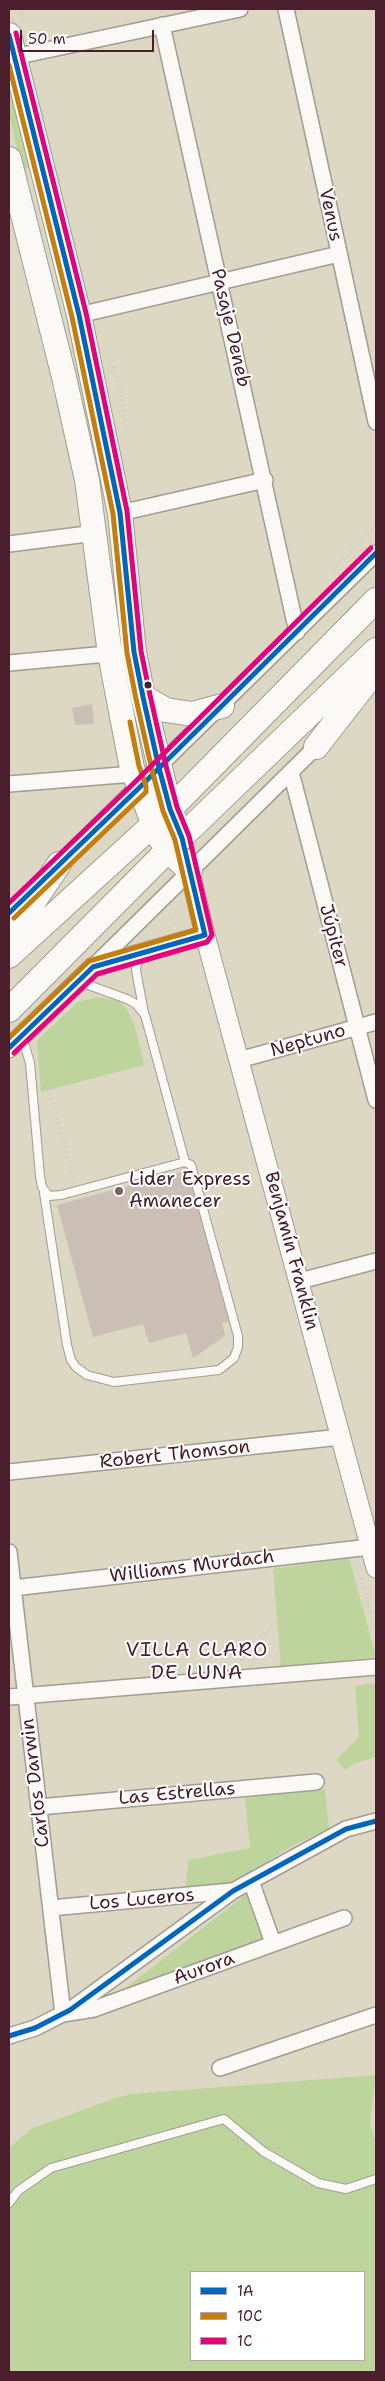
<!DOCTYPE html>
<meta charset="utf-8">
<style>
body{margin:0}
#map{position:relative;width:385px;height:2381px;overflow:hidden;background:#dcd8c4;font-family:"Shantell Sans",sans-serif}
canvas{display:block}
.frame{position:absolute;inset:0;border:10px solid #4a1f2b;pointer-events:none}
.legend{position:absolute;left:190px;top:2271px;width:175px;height:90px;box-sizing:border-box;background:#fff;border:1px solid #b7a5aa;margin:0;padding:6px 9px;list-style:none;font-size:15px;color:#4a1f2b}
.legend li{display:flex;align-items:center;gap:10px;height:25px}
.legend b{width:25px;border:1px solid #b7a5aa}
.scale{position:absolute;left:20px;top:30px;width:134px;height:22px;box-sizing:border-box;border:2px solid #4a1f2b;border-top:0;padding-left:6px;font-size:15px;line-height:18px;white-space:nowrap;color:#4a1f2b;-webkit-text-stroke:4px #fff;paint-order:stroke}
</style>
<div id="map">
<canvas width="385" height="2381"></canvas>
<div class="frame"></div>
<ul class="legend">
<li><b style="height:6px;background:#0065bd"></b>1A</li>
<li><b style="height:6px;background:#c37e0d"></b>10C</li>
<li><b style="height:6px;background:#e5007d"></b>1C</li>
</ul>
<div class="scale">50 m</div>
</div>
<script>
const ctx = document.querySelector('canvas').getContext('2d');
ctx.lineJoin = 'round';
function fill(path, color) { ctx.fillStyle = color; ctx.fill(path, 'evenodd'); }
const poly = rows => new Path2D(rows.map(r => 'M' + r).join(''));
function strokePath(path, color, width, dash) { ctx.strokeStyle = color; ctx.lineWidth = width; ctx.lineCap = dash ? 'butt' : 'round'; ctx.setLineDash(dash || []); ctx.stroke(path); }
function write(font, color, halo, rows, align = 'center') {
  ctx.font = font + ' "Shantell Sans",sans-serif'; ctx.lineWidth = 4; ctx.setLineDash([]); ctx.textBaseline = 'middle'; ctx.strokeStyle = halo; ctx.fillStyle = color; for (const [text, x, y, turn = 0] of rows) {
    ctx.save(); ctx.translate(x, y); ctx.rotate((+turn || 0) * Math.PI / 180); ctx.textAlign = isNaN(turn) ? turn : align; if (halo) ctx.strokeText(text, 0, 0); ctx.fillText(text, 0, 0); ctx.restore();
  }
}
const green = poly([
 [9,75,32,167,22,169,9,114],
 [97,997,119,1001,126,1008,134,1023,144,1065,41,1092,37,1040,78,1002],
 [349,1558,376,1657,281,1668,273,1569],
 [376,1683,376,1757,353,1764,345,1770,336,1760,359,1737,355,1686],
 [325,1789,329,1828,292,1846,224,1888,186,1888,188,1860,250,1848,245,1798],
 [249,1892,266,1941,114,1997],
 [376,2075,370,2123,376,2143,376,2372,9,2372,9,2148,31,2129,115,2098,132,2094],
 [191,2272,364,2272,364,2360,191,2360]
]);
const building = poly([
 [92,704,94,724,75,725,72,708],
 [188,1170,229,1322,222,1323,225,1336,193,1358,186,1333,149,1343,143,1324,93,1337,57,1205]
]);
const path = poly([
 [20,9,23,20],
 [112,367,122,394,126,433],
 [333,570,376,526],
 [169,914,176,926],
 [64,1020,67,1024,43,1049,49,1090,74,1179],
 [277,1574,283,1582,308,1584,333,1575,345,1567],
 [361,1578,376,1635],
 [237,1663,285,1612,289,1604,302,1593,318,1591,333,1596,342,1596,369,1607]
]);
const service = poly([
 [138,956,136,970,144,1013],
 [20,1038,25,1046,30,1063,40,1176,42,1187,49,1196,61,1195,185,1162,145,1015,136,1004,127,999,80,982],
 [44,1193,67,1345,71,1360,76,1367,87,1375,114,1382,219,1370,234,1358,238,1347,238,1336,191,1165,185,1162],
 [9,2203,18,2191,51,2168,224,2119,264,2152,318,2183,346,2189,376,2179]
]);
const minor = poly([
 [286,9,376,422],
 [162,25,297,632],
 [14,57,240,9],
 [79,315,339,254],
 [120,513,265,480],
 [9,544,95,533],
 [9,663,118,653],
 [291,772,376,1100],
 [9,784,134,774],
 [52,871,376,553],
 [9,913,31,892],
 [93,967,322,741],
 [239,1060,376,1022],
 [300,1281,376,1261],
 [9,1472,341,1437],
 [9,1552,63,2014,94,2009,344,1918],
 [13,1588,370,1547],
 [9,1697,376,1667],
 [39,1807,316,1782],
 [251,1881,273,1943],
 [51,1908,231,1891],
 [9,2036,35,2028,70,2010,233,1891,346,1829,376,1821],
 [220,2068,376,2015]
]);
const tertiary = poly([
 [187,859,205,935,376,1568],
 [9,1048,93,967,205,935]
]);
const primary = poly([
 [9,35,79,315,120,513,134,652,143,697,170,809,182,838],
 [9,159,64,377,87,480,110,654,132,768,158,835,168,850,190,871],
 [143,697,166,710,192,714,222,706],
 [316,747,376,670],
 [9,938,59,864],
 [9,956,170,809,376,600],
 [9,1010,168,850,376,650]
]);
const bus1 = poly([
 [9,35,79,315,120,513,134,652,143,697,159,768,170,809,182,838,205,935,93,967,9,1048],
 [9,913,139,788,376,553],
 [9,2036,35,2028,70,2010,233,1891,346,1829,376,1821]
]);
const bus2 = poly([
 [9,65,72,317,113,514,127,653,136,699,152,770,163,811,175,840,196,930,89,961,9,1038],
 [14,918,146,792,146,786,139,766,130,722]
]);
const bus3 = poly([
 [9,903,134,783,371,548],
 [14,1053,97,974,207,942,212,935,189,836,177,807,166,766,150,695,141,651,127,511,86,313,16,33]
]);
const markers = [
 [148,685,4.5,"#4a1f2b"],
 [119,1191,5,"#7d6061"]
];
const streetNames = [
 ["Venus",330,215,78],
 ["Pasaje Deneb",230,328,77],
 ["Júpiter",333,936,75],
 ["Neptuno",308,1041,-16],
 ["Benjamín Franklin",291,1251,75],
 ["Robert Thomson",175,1455,-6],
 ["Williams Murdach",192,1567,-7],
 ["Carlos Darwin",36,1783,-97],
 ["Las Estrellas",177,1794,-5],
 ["Los Luceros",142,1900,-5],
 ["Aurora",204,1969,-20]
];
const poiNames = [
 ["Lider Express",129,1180],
 ["Amanecer",129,1202]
];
const neighbourhoodNames = [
 ["VILLA CLARO",197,1651],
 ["DE LUNA",197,1674]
];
fill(green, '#bdd49c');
fill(building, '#cbbfb6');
strokePath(service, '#a39c92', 10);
strokePath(minor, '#a39c92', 18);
strokePath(tertiary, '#a39c92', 21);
strokePath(primary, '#a39c92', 26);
strokePath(path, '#cbc7c3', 3, [1, 4]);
strokePath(service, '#faf9f6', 8);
strokePath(minor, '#faf9f6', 15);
strokePath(tertiary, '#faf9f6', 19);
strokePath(primary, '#faf9f6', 24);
strokePath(bus1, '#0065bd', 5);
strokePath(bus2, '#c37e0d', 5);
strokePath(bus3, '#e5007d', 5);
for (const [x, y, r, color] of markers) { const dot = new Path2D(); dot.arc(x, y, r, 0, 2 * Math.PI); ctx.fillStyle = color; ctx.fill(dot); strokePath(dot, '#fff', 2); }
write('19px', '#4a1f2b', '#fff', streetNames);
write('19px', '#4a1f2b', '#fff', poiNames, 'left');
ctx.letterSpacing = '1px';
write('20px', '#4a1f2b', '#fff', neighbourhoodNames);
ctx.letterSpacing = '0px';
</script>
